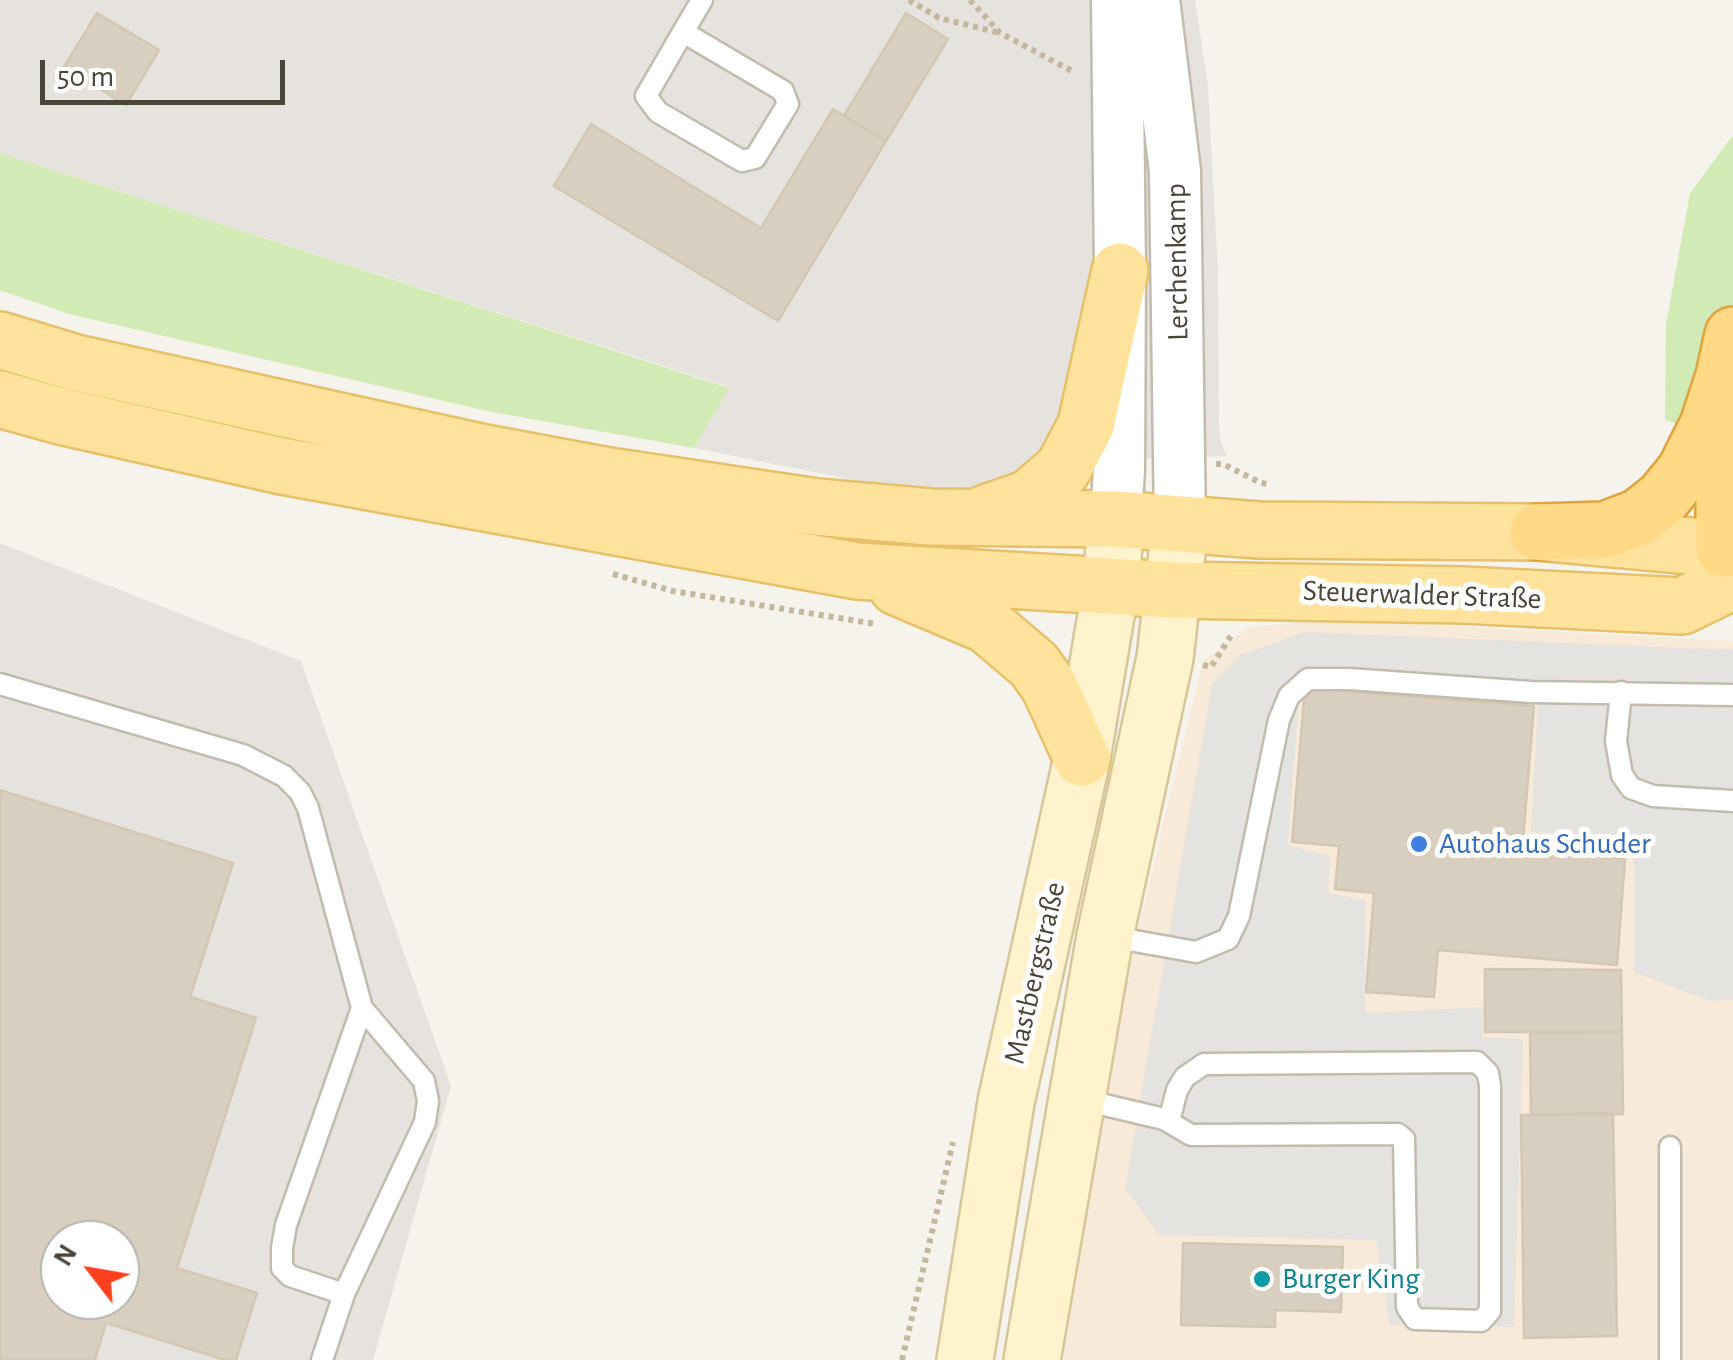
<!DOCTYPE html>
<meta charset="utf-8">
<style>
body{margin:0}
#map{position:relative;width:1733px;height:1360px;overflow:hidden;background:#f6f3ec;font-family:"Alegreya Sans",sans-serif}
canvas{display:block}
.north{position:absolute;left:40px;top:1220px;width:100px;height:100px;box-sizing:border-box;background:#fff;border:2px solid #b7b4b0;border-radius:50%;rotate:301deg;font-size:28px;font-weight:700;line-height:40px;text-align:center;color:#4b4439}
.north::after{content:'';display:block;margin:auto;width:35px;height:45px;background:#fc3f1d;clip-path:polygon(50% 0,100% 100%,50% 72%,0 100%)}
.scale{position:absolute;left:40px;top:60px;width:245px;height:45px;box-sizing:border-box;border:5px solid #4b4439;border-top:0;padding-left:12px;font-size:30px;line-height:35px;white-space:nowrap;color:#4b4439;-webkit-text-stroke:8px #fff;paint-order:stroke}
</style>
<div id="map">
<canvas width="1733" height="1360"></canvas>
<div class="north">N</div>
<div class="scale">50 m</div>
</div>
<script>
const ctx = document.querySelector('canvas').getContext('2d');
ctx.lineJoin = 'round';
function fill(path, color) { ctx.fillStyle = color; ctx.fill(path, 'evenodd'); }
const poly = rows => new Path2D(rows.map(r => 'M' + r).join(''));
function strokePath(path, color, width, dash) { ctx.strokeStyle = color; ctx.lineWidth = width; ctx.lineCap = dash ? 'butt' : 'round'; ctx.setLineDash(dash || []); ctx.stroke(path); }
function write(font, color, halo, rows, align = 'center') {
  ctx.font = font + ' "Alegreya Sans",sans-serif'; ctx.lineWidth = 10; ctx.setLineDash([]); ctx.textBaseline = 'middle'; ctx.strokeStyle = halo; ctx.fillStyle = color; for (const [text, x, y, turn = 0] of rows) {
    ctx.save(); ctx.translate(x, y); ctx.rotate((+turn || 0) * Math.PI / 180); ctx.textAlign = isNaN(turn) ? turn : align; if (halo) ctx.strokeText(text, 0, 0); ctx.fillText(text, 0, 0); ctx.restore();
  }
}
const commercial = poly([
 [1318,619,1733,641,1733,1360,1052,1360,1061,1301,1129,966,1203,661,1248,628]
]);
const industrial = poly([
 [0,0,1195,0,1208,86,1218,272,1219,420,1220,440,1227,456,1079,461,1013,484,969,493,873,484,694,448,729,387,0,153],
 [0,543,301,661,451,1086,373,1360,0,1360],
 [60,1240,120,1240,120,1300,60,1300]
]);
const green = poly([
 [1733,135,1733,439,1665,420,1666,324,1690,193],
 [0,153,729,388,694,448,492,412,69,314,0,290]
]);
const parking = poly([
 [1305,632,1733,650,1733,1000,1710,1001,1634,972,1634,837,1531,832,1538,703,1307,684,1299,696,1288,845,1330,856,1328,893,1366,900,1365,1013,1485,1007,1482,1037,1523,1039,1514,1327,1390,1325,1376,1240,1159,1235,1125,1188,1212,683,1240,655]
]);
const building = poly([
 [97,13,159,50,126,105,64,67,97,13],
 [906,13,948,39,886,141,844,116,906,13],
 [833,109,886,141,778,321,554,186,591,124,761,228,833,109],
 [1305,688,1534,706,1522,851,1625,859,1617,965,1438,950,1434,997,1366,992,1374,893,1335,889,1339,846,1292,842,1305,688],
 [0,790,233,863,190,997,256,1018,177,1268,257,1293,236,1360,225,1360,106,1323,95,1360,0,1360,0,790],
 [60,1240,120,1240,120,1300,60,1300,60,1240],
 [1485,969,1621,970,1622,1032,1485,1032,1485,969],
 [1622,1032,1623,1114,1531,1115,1530,1033,1622,1032],
 [1613,1113,1617,1336,1524,1338,1521,1115,1613,1113],
 [1183,1243,1343,1247,1341,1312,1275,1310,1275,1327,1181,1325,1183,1243]
]);
const path = poly([
 [909,0,939,18,1000,33],
 [970,0,1000,33,1074,72],
 [1216,464,1223,464,1261,483,1269,484],
 [613,574,673,591,876,624],
 [1203,665,1211,667,1232,634],
 [902,1360,953,1142]
]);
const service = poly([
 [683,32,783,91,788,104,755,158,742,161,658,112,646,96,683,32,702,0],
 [0,684,243,755,284,776,300,792,308,808,362,1008,424,1081,428,1101,425,1122,344,1294,322,1360],
 [1621,692,1616,741,1622,775,1631,788,1653,796,1733,801],
 [1107,936,1196,952,1228,939,1239,916,1279,720,1289,696,1308,679,1349,679,1531,692,1733,695],
 [1079,1099,1164,1119,1191,1135,1398,1134,1404,1139,1407,1307,1415,1319,1481,1321,1490,1311,1490,1086,1488,1073,1477,1062,1204,1064,1185,1077,1177,1090,1169,1121],
 [344,1294,290,1276,282,1268,282,1248,286,1225,362,1008],
 [1670,1360,1670,1147]
]);
const tertiary = poly([
 [1154,0,1175,171,1180,526],
 [1116,519,1119,469,1120,271,1117,0]
]);
const secondary = poly([
 [965,1360,1006,1102,1082,758,1111,586,1116,519],
 [1032,1360,1105,936,1165,658,1180,526]
]);
const primary = poly([
 [0,340,76,363,485,453,609,476,817,507,930,517,1116,519,1259,530,1538,532,1724,549],
 [0,399,60,416,282,466,857,571,1174,590,1463,595,1682,606,1733,581],
 [986,513,1029,498,1063,469,1086,425,1120,271],
 [897,587,987,625,1034,665,1049,686,1082,758]
]);
const trunk = poly([
 [1538,532,1605,530,1639,517,1663,498,1685,471,1708,425,1724,376,1733,335],
 [1724,549,1724,404]
]);
const markers = [
 [1419,844,10,"#3f7fe0"],
 [1262,1279,10,"#0f9aa8"]
];
const streetNames = [
 ["Lerchenkamp",1177,262,-91],
 ["Steuerwalder Straße",1422,595,2],
 ["Mastbergstraße",1035,973,-77]
];
const shopNames = [
 ["Autohaus Schuder",1439,844]
];
const cultureNames = [
 ["Burger King",1282,1279]
];
fill(commercial, '#f7ead8');
fill(industrial, '#e6e2dd');
fill(green, '#d2eab5');
fill(parking, '#e5e3e0');
fill(building, '#d8cfc1');
strokePath(building, '#d3c7b4', 2.5);
strokePath(service, '#c2bbae', 25);
strokePath(tertiary, '#c2bbae', 55);
strokePath(secondary, '#d6c79b', 60);
strokePath(primary, '#e6c16a', 60);
strokePath(trunk, '#e0a43c', 60);
strokePath(path, '#c4b79f', 6, [5, 5]);
strokePath(service, '#fff', 20);
strokePath(tertiary, '#fff', 50);
strokePath(secondary, '#fff3cd', 55);
strokePath(primary, '#ffe39c', 55);
strokePath(trunk, '#ffd985', 55);
for (const [x, y, r, color] of markers) { const dot = new Path2D(); dot.arc(x, y, r, 0, 2 * Math.PI); ctx.fillStyle = color; ctx.fill(dot); strokePath(dot, '#fff', 4); }
write('30px', '#4b4439', '#fff', streetNames);
write('30px', '#366cbe', '#fff', shopNames, 'left');
write('30px', '#0d838f', '#fff', cultureNames, 'left');
</script>
